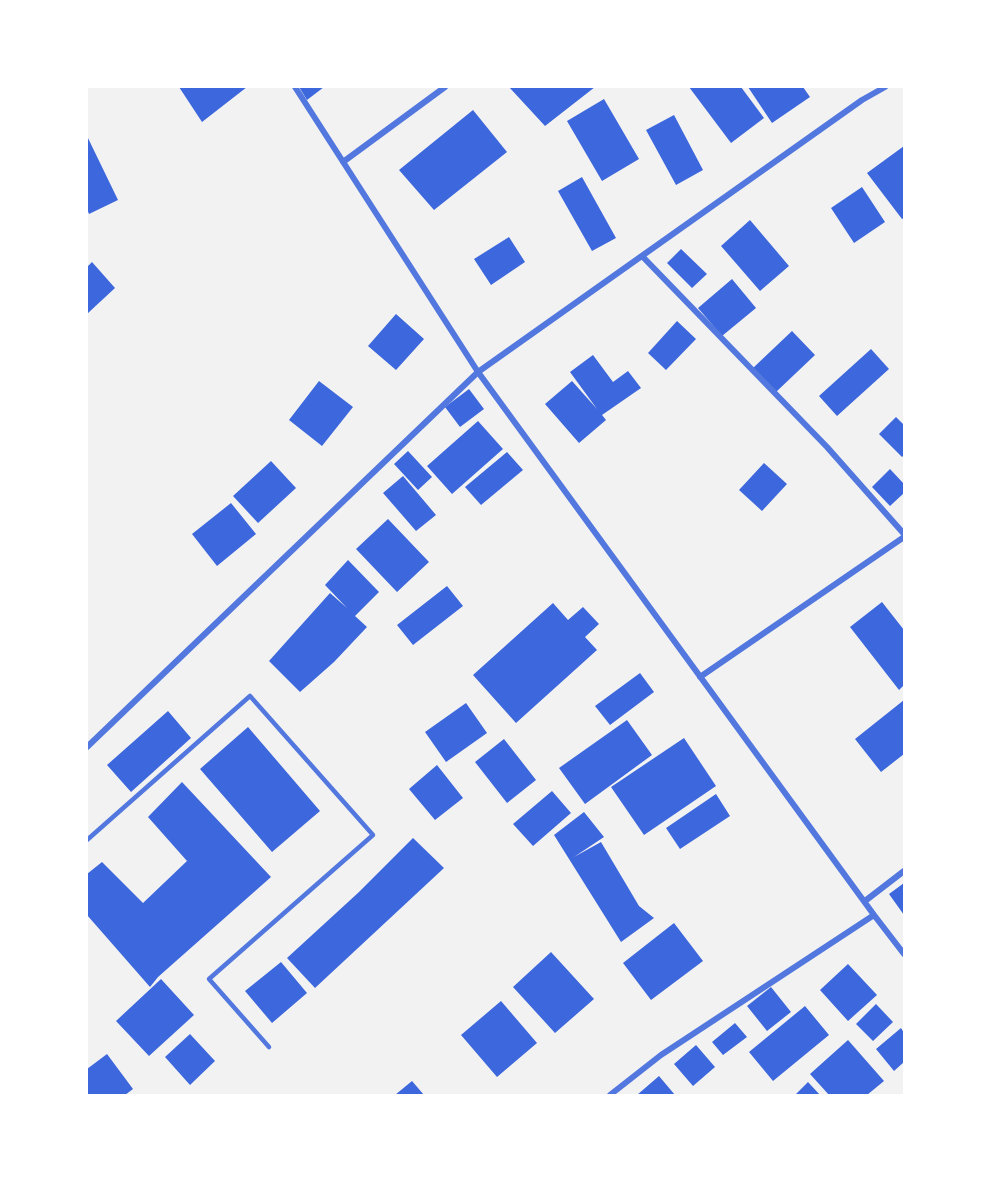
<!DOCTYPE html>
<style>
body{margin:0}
#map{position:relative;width:991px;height:1182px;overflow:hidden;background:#f2f2f2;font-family:"Archivo Narrow",sans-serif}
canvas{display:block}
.frame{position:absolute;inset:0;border:88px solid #fff;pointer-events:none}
</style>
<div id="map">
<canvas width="991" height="1182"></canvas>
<div class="frame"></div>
</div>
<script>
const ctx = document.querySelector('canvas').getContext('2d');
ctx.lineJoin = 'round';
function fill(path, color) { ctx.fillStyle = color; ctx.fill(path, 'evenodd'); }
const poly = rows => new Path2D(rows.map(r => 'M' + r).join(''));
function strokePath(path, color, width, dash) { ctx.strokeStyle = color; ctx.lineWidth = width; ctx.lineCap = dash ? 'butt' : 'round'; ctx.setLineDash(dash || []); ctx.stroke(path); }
const building = poly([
 [179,87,247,87,202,122],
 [299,87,324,87,307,100],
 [509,87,595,87,545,126],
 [689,87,741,87,764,118,731,143],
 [748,87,803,87,810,97,772,123],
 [604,99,639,159,602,181,567,121],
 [473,110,507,152,434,210,399,170],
 [674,115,703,170,676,185,646,130],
 [87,136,118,200,89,214,87,209],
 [904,146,904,218,902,219,867,173],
 [582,177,616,238,592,251,558,191],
 [862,187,885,222,854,243,831,208],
 [750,220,789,266,760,291,721,246],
 [509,237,525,262,491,285,474,259],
 [681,249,707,274,692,288,667,263],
 [92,262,115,288,87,314,87,267],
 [732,279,756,308,722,336,698,308],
 [396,314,424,339,396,370,368,346],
 [677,321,696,339,666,370,648,353],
 [792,331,815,355,776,392,753,368],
 [871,349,889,369,837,416,819,396],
 [593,355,613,382,628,371,641,388,602,415,606,420,579,443,545,404,572,381,597,409,570,372],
 [319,381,353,407,322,446,289,420],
 [469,389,484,409,460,427,445,407],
 [896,417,904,425,904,455,902,457,879,434],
 [478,421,503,449,452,494,427,466],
 [408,451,432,477,418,490,394,464],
 [507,452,523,470,481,505,465,487],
 [271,461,296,488,258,523,233,496],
 [764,463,787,484,762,511,739,490],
 [890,469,904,484,904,493,890,506,872,487],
 [403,476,436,515,416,531,383,493],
 [231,503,256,534,217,566,192,534],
 [388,519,429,562,397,592,356,549],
 [348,560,379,592,355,616,367,627,334,662,300,692,269,661,330,593,347,608,325,585],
 [447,586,463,606,413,645,397,625],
 [882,602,904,630,904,685,899,690,850,627],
 [553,603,568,620,583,607,599,624,585,637,597,650,516,723,473,675],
 [640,673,654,692,610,725,595,706],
 [904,700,904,754,881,772,855,739],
 [466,703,487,733,446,762,425,732],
 [168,711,191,738,131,792,107,765],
 [627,720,652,755,585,804,559,768],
 [248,727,320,811,272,852,200,769],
 [684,738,716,786,644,835,611,787],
 [504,739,536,780,507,803,475,762],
 [437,765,463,798,435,820,409,789],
 [182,782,271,877,158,977,150,987,87,915,87,874,102,862,143,903,187,861,148,817],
 [552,791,571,813,533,846,513,824],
 [716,794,730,816,680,849,666,828],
 [584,812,604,837,574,857,601,842,639,906,654,918,621,942,554,835],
 [413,838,444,868,315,988,287,958,359,892],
 [904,883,904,915,889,894],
 [674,923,703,961,651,1000,623,963],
 [551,952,594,999,555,1033,513,987],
 [281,962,307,993,272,1023,245,991],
 [848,964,877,995,848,1021,820,990],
 [161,979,194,1015,149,1056,116,1021],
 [771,987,791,1012,767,1031,747,1006],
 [501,1001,537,1043,497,1077,461,1035],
 [876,1004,893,1022,873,1041,856,1024],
 [805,1006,829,1035,773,1081,749,1052],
 [735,1023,747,1037,723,1055,712,1042],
 [901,1028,904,1033,904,1062,894,1071,876,1049],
 [190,1034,215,1061,190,1085,165,1057],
 [848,1040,884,1081,867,1095,829,1095,810,1074],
 [696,1045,715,1067,693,1086,674,1064],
 [107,1054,133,1089,125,1095,87,1095,87,1069],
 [659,1076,675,1095,637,1095],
 [412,1081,424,1095,395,1095],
 [808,1082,820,1095,795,1095]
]);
const service = poly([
 [87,840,250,696,373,835,209,979,269,1047]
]);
const minor = poly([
 [295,87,478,372,874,915,904,954],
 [343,162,445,87],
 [642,256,827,447,904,534],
 [700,677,904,537],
 [87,747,478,372,862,100,885,87],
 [865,901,904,871],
 [610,1095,661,1055,874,915]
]);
fill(building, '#3d67dc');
strokePath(service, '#5277de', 4.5);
strokePath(minor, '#5277de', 6);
</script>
